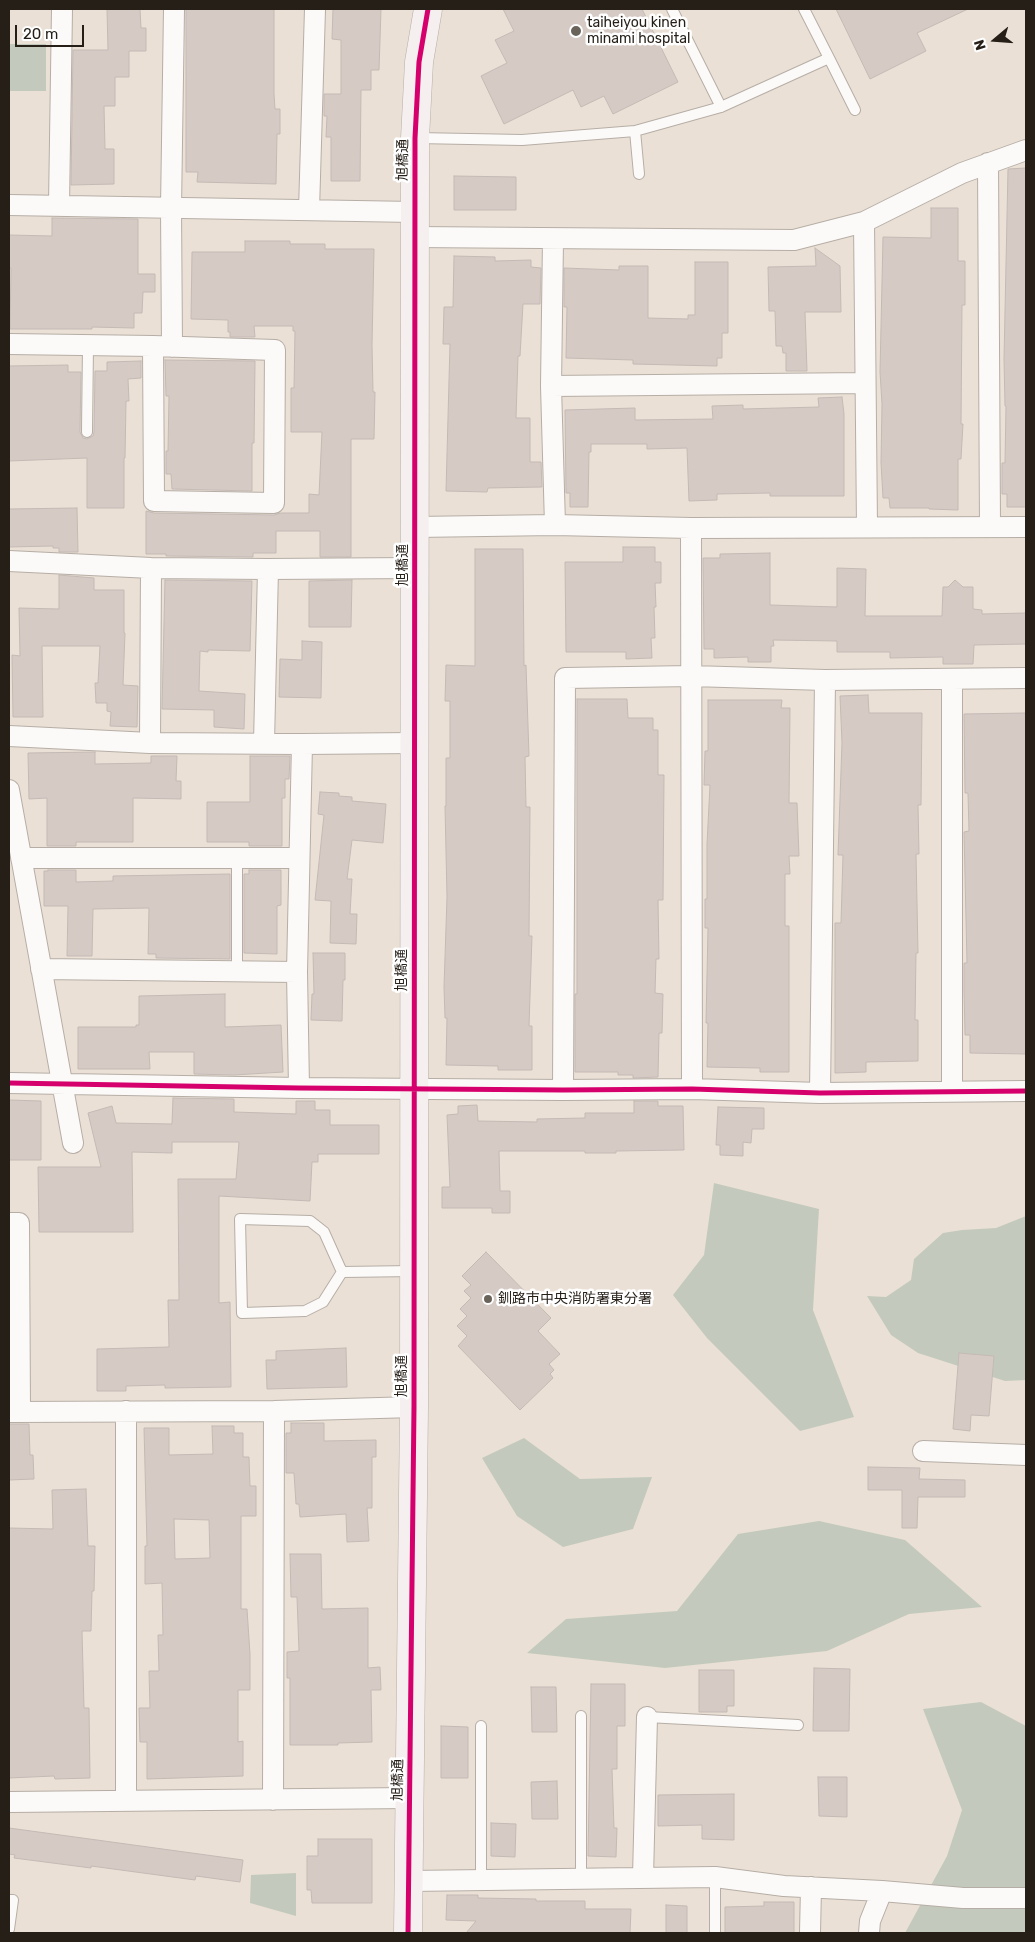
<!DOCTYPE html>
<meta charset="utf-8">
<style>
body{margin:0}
#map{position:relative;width:1035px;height:1942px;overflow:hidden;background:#eae0d5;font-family:Rubik,sans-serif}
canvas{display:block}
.frame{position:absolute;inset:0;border:10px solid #251f18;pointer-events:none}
.north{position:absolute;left:970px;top:15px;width:50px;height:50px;-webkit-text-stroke:4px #fff;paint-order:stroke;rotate:252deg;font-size:14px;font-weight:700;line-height:20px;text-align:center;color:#251f18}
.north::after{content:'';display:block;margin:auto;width:18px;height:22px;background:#251f18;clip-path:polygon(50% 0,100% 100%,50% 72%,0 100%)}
.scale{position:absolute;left:15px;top:25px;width:69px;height:22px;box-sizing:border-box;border:2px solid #251f18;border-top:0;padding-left:6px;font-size:15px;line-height:18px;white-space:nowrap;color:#251f18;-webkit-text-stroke:4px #fff;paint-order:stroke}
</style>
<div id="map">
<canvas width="1035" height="1942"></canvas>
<div class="frame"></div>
<div class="north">N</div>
<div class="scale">20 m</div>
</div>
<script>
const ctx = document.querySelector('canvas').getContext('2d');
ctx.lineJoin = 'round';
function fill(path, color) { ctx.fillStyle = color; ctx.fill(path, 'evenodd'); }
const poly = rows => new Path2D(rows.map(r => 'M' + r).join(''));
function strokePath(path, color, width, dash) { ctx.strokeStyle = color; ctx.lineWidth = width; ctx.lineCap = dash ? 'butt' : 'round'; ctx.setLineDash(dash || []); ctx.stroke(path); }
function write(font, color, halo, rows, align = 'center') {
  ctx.font = font + ' Rubik,"Noto Sans JP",sans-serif'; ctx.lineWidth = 5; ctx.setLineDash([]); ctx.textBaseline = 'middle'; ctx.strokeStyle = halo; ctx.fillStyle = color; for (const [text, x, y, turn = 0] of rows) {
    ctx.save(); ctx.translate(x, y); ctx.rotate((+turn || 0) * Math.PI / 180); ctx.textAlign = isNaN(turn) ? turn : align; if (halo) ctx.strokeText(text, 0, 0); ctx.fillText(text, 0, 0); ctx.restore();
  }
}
const green = poly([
 [9,44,46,44,46,91,9,91],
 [714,1183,819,1209,813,1310,854,1417,800,1431,707,1338,673,1295,704,1255],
 [1026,1216,1026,1380,1005,1381,918,1353,891,1335,867,1296,886,1297,911,1280,914,1259,943,1233,962,1230,996,1228],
 [524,1438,580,1479,652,1477,633,1529,563,1547,517,1516,482,1458],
 [819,1521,905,1540,982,1607,909,1614,827,1651,665,1668,527,1653,566,1619,677,1611,738,1534],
 [981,1702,1026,1726,1026,1933,905,1933,947,1856,962,1810,923,1709],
 [296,1873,296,1916,250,1903,251,1875]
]);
const building = poly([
 [107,9,140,9,141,28,146,28,146,51,129,51,129,77,115,77,115,106,104,106,105,149,114,149,114,184,71,185,73,50,108,50,107,9],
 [186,9,274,9,274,94,275,109,280,109,280,134,277,134,276,184,197,182,198,172,186,172,186,9],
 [333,9,381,9,379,70,371,70,371,90,361,90,360,181,331,181,331,137,326,137,327,116,324,116,324,94,341,94,341,40,332,39,333,9],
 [503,9,642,9,678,82,613,114,604,96,581,107,573,90,504,124,481,76,507,63,495,40,514,31,503,9],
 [836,9,968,9,917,33,926,51,870,79,836,9],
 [1026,168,1026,507,1007,507,1007,494,1002,494,1002,463,1005,463,1006,406,1005,406,1004,359,1008,169,1026,168],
 [454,176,516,177,516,210,454,210,454,176],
 [931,208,958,208,958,261,965,261,965,305,962,305,961,424,963,424,961,459,958,459,958,510,929,509,929,508,890,508,889,498,883,498,881,463,882,404,880,372,883,237,931,238,931,208],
 [52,218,138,219,138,274,155,274,155,292,143,292,142,313,134,313,134,328,92,327,92,329,10,329,11,268,9,268,9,235,52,236,52,218],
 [245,241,290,241,290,244,325,244,325,249,374,249,372,345,373,392,375,392,374,439,351,439,351,557,320,557,320,531,276,531,276,553,253,553,253,557,166,556,166,554,146,554,146,511,154,513,274,515,281,513,309,513,309,494,319,495,322,432,291,432,291,388,294,388,295,331,293,331,293,326,254,326,255,337,230,337,230,332,228,332,228,320,191,319,192,252,245,252,245,241],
 [815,248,840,266,841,312,805,312,807,371,786,371,786,353,783,353,782,346,776,346,775,311,769,311,768,267,816,266,815,248],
 [454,256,495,257,495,261,531,260,531,267,541,268,540,304,523,304,520,356,518,356,516,418,530,418,530,462,541,462,542,487,488,488,487,492,446,491,450,344,443,344,444,307,453,307,454,256],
 [695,262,728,262,728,333,722,333,722,358,717,358,717,366,633,364,633,360,566,358,567,307,564,307,564,268,619,270,619,266,648,266,648,318,688,319,688,315,695,315,695,262],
 [165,360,255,361,254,443,252,443,252,491,172,489,171,474,166,474,166,451,168,451,169,396,166,396,165,360],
 [141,361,141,378,128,379,129,401,126,401,125,458,124,458,124,508,87,508,87,458,9,461,9,366,68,365,68,372,81,372,80,432,83,438,87,439,93,436,94,432,95,371,107,371,107,362,141,361],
 [842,397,844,414,844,496,770,496,770,493,717,494,717,500,689,501,687,448,647,449,647,444,591,444,591,452,589,452,588,507,570,507,570,493,566,493,565,410,635,408,635,420,713,419,712,406,743,405,743,409,819,407,818,398,842,397],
 [77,508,78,552,59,552,59,548,53,548,53,546,9,547,9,509,77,508],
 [623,547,655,547,655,562,661,562,661,583,655,583,656,607,654,607,655,638,651,638,652,658,626,659,626,652,566,652,565,562,623,562,623,547],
 [475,549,523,549,524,666,526,665,529,756,525,757,526,807,530,807,529,936,532,936,529,1026,532,1026,532,1070,498,1070,498,1066,446,1065,447,1018,445,1018,444,987,447,897,445,806,446,806,446,758,450,758,450,701,445,701,446,665,475,666,475,549],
 [770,553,770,605,837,607,837,568,866,569,865,616,942,616,943,587,948,587,955,580,963,587,973,587,973,609,982,610,982,614,1026,613,1026,644,974,645,973,664,943,664,943,657,890,658,890,652,837,652,837,641,773,640,774,646,771,646,771,662,748,662,748,657,714,658,714,649,704,649,703,558,720,558,720,554,770,553],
 [59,575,94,578,94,590,124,590,124,633,125,633,123,685,138,686,137,727,110,726,111,712,107,711,107,703,96,703,95,683,98,683,100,646,42,646,43,717,13,717,12,655,20,656,19,608,59,609,59,575],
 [165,580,252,581,250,651,208,650,208,652,200,651,199,691,245,694,244,729,214,727,214,710,162,709,165,580],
 [352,580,351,627,309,627,309,581,352,580],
 [302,641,322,642,321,698,279,697,280,659,302,660,302,641],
 [868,695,869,713,922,713,921,805,918,805,919,854,916,854,918,953,916,953,915,1020,918,1020,918,1061,866,1062,866,1072,835,1073,835,923,841,923,843,855,838,855,842,743,840,696,868,695],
 [577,699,627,699,628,718,653,718,653,730,658,730,658,775,664,775,663,900,658,900,659,959,656,959,655,993,663,994,662,1033,659,1033,658,1077,633,1078,633,1075,618,1075,618,1072,575,1072,575,994,577,994,577,699],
 [708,700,782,700,781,708,790,708,789,803,797,803,799,856,789,856,790,874,785,874,785,926,789,926,789,1072,760,1072,760,1068,707,1067,708,1023,706,1023,708,928,705,928,705,899,707,899,707,844,710,785,704,785,705,751,708,751,708,700],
 [1026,713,1026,1054,970,1053,970,1035,965,1035,964,990,964,963,967,963,964,832,969,831,968,793,965,793,964,714,1026,713],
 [95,752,95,764,151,763,151,756,177,756,176,781,181,781,181,799,133,798,133,842,76,842,76,846,47,846,47,798,29,799,28,753,95,752],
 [250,756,290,756,289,779,285,779,285,798,282,798,282,846,249,846,249,842,207,842,207,802,250,802,250,756],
 [320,792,339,793,339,796,352,797,352,801,386,804,383,843,352,840,347,879,352,879,350,914,357,914,356,944,330,943,331,901,315,900,324,815,318,814,320,792],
 [48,870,76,870,76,882,113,881,113,876,230,874,230,959,156,958,156,954,148,954,149,908,93,909,92,956,67,956,68,906,44,906,44,871,48,871,48,870],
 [249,870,281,870,281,905,277,906,277,954,244,953,244,874,249,874,249,870],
 [313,953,345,953,345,980,343,980,342,1021,311,1020,312,994,314,994,313,953],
 [225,994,225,1027,281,1025,283,1072,234,1075,194,1074,194,1052,149,1052,150,1069,78,1069,78,1027,136,1027,136,1025,139,1025,139,996,225,994],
 [173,1098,234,1099,234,1112,296,1114,296,1101,315,1101,315,1110,330,1110,330,1125,379,1125,379,1154,318,1154,318,1162,312,1162,310,1201,219,1196,219,1303,230,1302,231,1387,165,1388,165,1385,126,1386,126,1391,97,1391,97,1349,169,1347,168,1300,179,1300,178,1179,236,1179,239,1142,172,1142,172,1153,132,1152,133,1232,39,1232,38,1167,101,1167,88,1113,112,1106,116,1123,172,1124,173,1098],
 [9,1100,41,1101,41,1160,9,1160,9,1100],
 [634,1101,658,1101,658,1106,683,1106,684,1150,616,1151,616,1153,585,1153,585,1151,499,1151,500,1191,510,1191,510,1213,492,1213,492,1208,442,1208,442,1187,450,1187,447,1115,458,1114,458,1106,477,1105,478,1121,537,1122,537,1119,585,1118,585,1113,634,1113,634,1101],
 [718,1107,764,1108,764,1129,752,1129,751,1143,743,1142,743,1156,720,1155,720,1145,716,1145,718,1107],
 [486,1252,551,1318,538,1331,560,1354,549,1364,554,1370,550,1374,553,1378,520,1410,458,1346,467,1336,457,1326,467,1316,460,1309,471,1298,464,1291,471,1285,462,1276,486,1252],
 [346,1348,347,1387,267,1389,266,1360,276,1360,276,1351,346,1348],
 [959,1353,994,1356,989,1416,971,1415,970,1431,953,1429,959,1353],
 [291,1423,324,1423,324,1441,376,1440,376,1457,372,1457,372,1508,367,1508,369,1541,347,1542,346,1514,300,1517,299,1504,296,1504,294,1473,286,1473,286,1433,291,1433,291,1423],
 [9,1424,29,1424,30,1455,33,1455,34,1479,9,1480,9,1424],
 [212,1426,234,1426,234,1433,243,1433,243,1457,249,1457,250,1486,256,1486,256,1516,241,1516,241,1609,247,1609,250,1654,250,1690,238,1690,238,1742,243,1741,243,1776,147,1779,147,1742,140,1742,139,1708,150,1708,149,1671,159,1671,158,1635,163,1635,162,1583,145,1584,145,1546,147,1546,144,1428,169,1428,169,1455,213,1454,212,1426],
 [174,1519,209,1520,210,1558,175,1559,174,1519],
 [868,1467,920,1468,919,1479,965,1480,965,1497,918,1497,917,1528,902,1528,902,1490,868,1490,868,1467],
 [86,1489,88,1546,95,1546,94,1591,92,1591,91,1631,82,1631,84,1708,89,1708,90,1778,55,1779,54,1776,9,1778,9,1528,53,1529,52,1490,86,1489],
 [290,1554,321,1554,322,1609,368,1608,368,1668,380,1667,381,1690,371,1690,372,1742,338,1743,338,1745,290,1745,290,1678,287,1678,287,1652,299,1651,297,1597,291,1597,290,1554],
 [814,1668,850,1669,849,1731,813,1731,814,1668],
 [699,1670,734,1670,734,1706,727,1706,727,1712,699,1712,699,1670],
 [591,1684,625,1684,625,1726,617,1726,617,1769,612,1769,614,1828,617,1828,616,1857,588,1856,591,1684],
 [531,1687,556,1687,557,1732,532,1732,531,1687],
 [441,1726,468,1727,468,1778,441,1778,441,1726],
 [818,1777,847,1777,847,1817,819,1816,818,1777],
 [557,1781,558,1819,532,1819,531,1782,557,1781],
 [734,1794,734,1840,702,1839,702,1825,658,1826,658,1795,734,1794],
 [491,1823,516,1824,515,1857,491,1856,491,1823],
 [9,1828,243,1860,240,1882,196,1876,195,1880,91,1866,91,1868,14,1858,15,1855,9,1854,9,1828],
 [318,1839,372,1839,372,1903,312,1903,311,1890,307,1890,307,1856,318,1856,318,1839],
 [447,1895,478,1895,478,1898,536,1899,536,1901,585,1901,585,1909,631,1909,630,1933,466,1933,476,1921,446,1920,447,1895],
 [764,1902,794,1902,794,1933,725,1933,725,1907,764,1906,764,1902],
 [666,1905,687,1906,687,1933,666,1933,666,1905]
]);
const lane = poly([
 [672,9,721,107],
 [829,58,855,110],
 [635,131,639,174],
 [416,138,522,140,635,131,721,107,829,58,804,9],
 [87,432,88,345],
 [237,973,237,858],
 [240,1219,310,1221,324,1232,342,1272,323,1302,305,1311,242,1313,240,1219],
 [342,1272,414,1271],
 [647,1717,798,1725],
 [715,1877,715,1933],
 [581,1878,581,1716],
 [481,1880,481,1726],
 [9,1900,13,1900,9,1929]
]);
const street = poly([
 [988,163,990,526],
 [9,205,414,212],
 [59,205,62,9],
 [309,210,315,9],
 [864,222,867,527],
 [414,237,794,240,864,222,962,173,1026,150],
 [553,239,551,386,555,525],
 [9,344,153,346,275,350,274,503,154,501,153,346],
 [172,347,171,208,174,9],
 [551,386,865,383],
 [415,527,555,525,691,528,1026,527],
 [691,528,692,1089],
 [9,561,151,568,268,569,264,743],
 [268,569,414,568],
 [952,679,952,1091],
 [9,736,150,743,302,744,297,972,41,969],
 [150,743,151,568],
 [302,744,415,743],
 [9,790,73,1143],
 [21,858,299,858],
 [297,972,299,1088],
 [9,1083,299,1088,563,1090,692,1089,820,1093,1026,1091],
 [563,1090,565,678,692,676,825,680,1026,678],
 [820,1093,825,680],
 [9,1223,19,1223,20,1411],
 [126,1411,126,1800],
 [9,1412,274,1411,414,1407],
 [923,1451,1026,1455],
 [273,1800,274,1411],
 [9,1802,409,1798],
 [643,1877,647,1717],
 [409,1881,715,1877,784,1886,882,1891,963,1898,1026,1898],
 [810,1933,811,1887],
 [869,1933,870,1921,882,1891]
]);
const secondary = poly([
 [408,1933,414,1407,415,138,419,62,428,9]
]);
const cycleway = poly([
 [9,1083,299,1088,563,1090,692,1089,820,1093,1026,1091],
 [408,1933,414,1407,415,138,419,62,428,9]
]);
const markers = [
 [576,31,6,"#6a635a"],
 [488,1299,5,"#6a635a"]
];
const poiNames = [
 ["taiheiyou kinen",587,23],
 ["minami hospital",587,39],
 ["釧路市中央消防署東分署",498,1299]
];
const streetNames = [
 ["旭橋通",403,160,-89],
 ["旭橋通",403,565,-90],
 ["旭橋通",402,970,-90],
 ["旭橋通",402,1376,-90],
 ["旭橋通",398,1780,-89]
];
fill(green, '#c3cabd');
fill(building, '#d6cac5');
strokePath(building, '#c4bab5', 1);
strokePath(lane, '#b6aea6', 12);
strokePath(street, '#b6aea6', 22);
strokePath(secondary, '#b6aea6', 29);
strokePath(lane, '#fcfaf9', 10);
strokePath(street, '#fcfaf9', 20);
strokePath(secondary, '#f5efef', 28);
strokePath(cycleway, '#d6006c', 5);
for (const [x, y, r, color] of markers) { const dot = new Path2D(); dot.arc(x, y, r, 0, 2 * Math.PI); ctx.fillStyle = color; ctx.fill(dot); strokePath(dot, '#fff', 2); }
write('14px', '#251f18', '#fff', poiNames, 'left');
write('14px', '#251f18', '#fff', streetNames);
</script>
